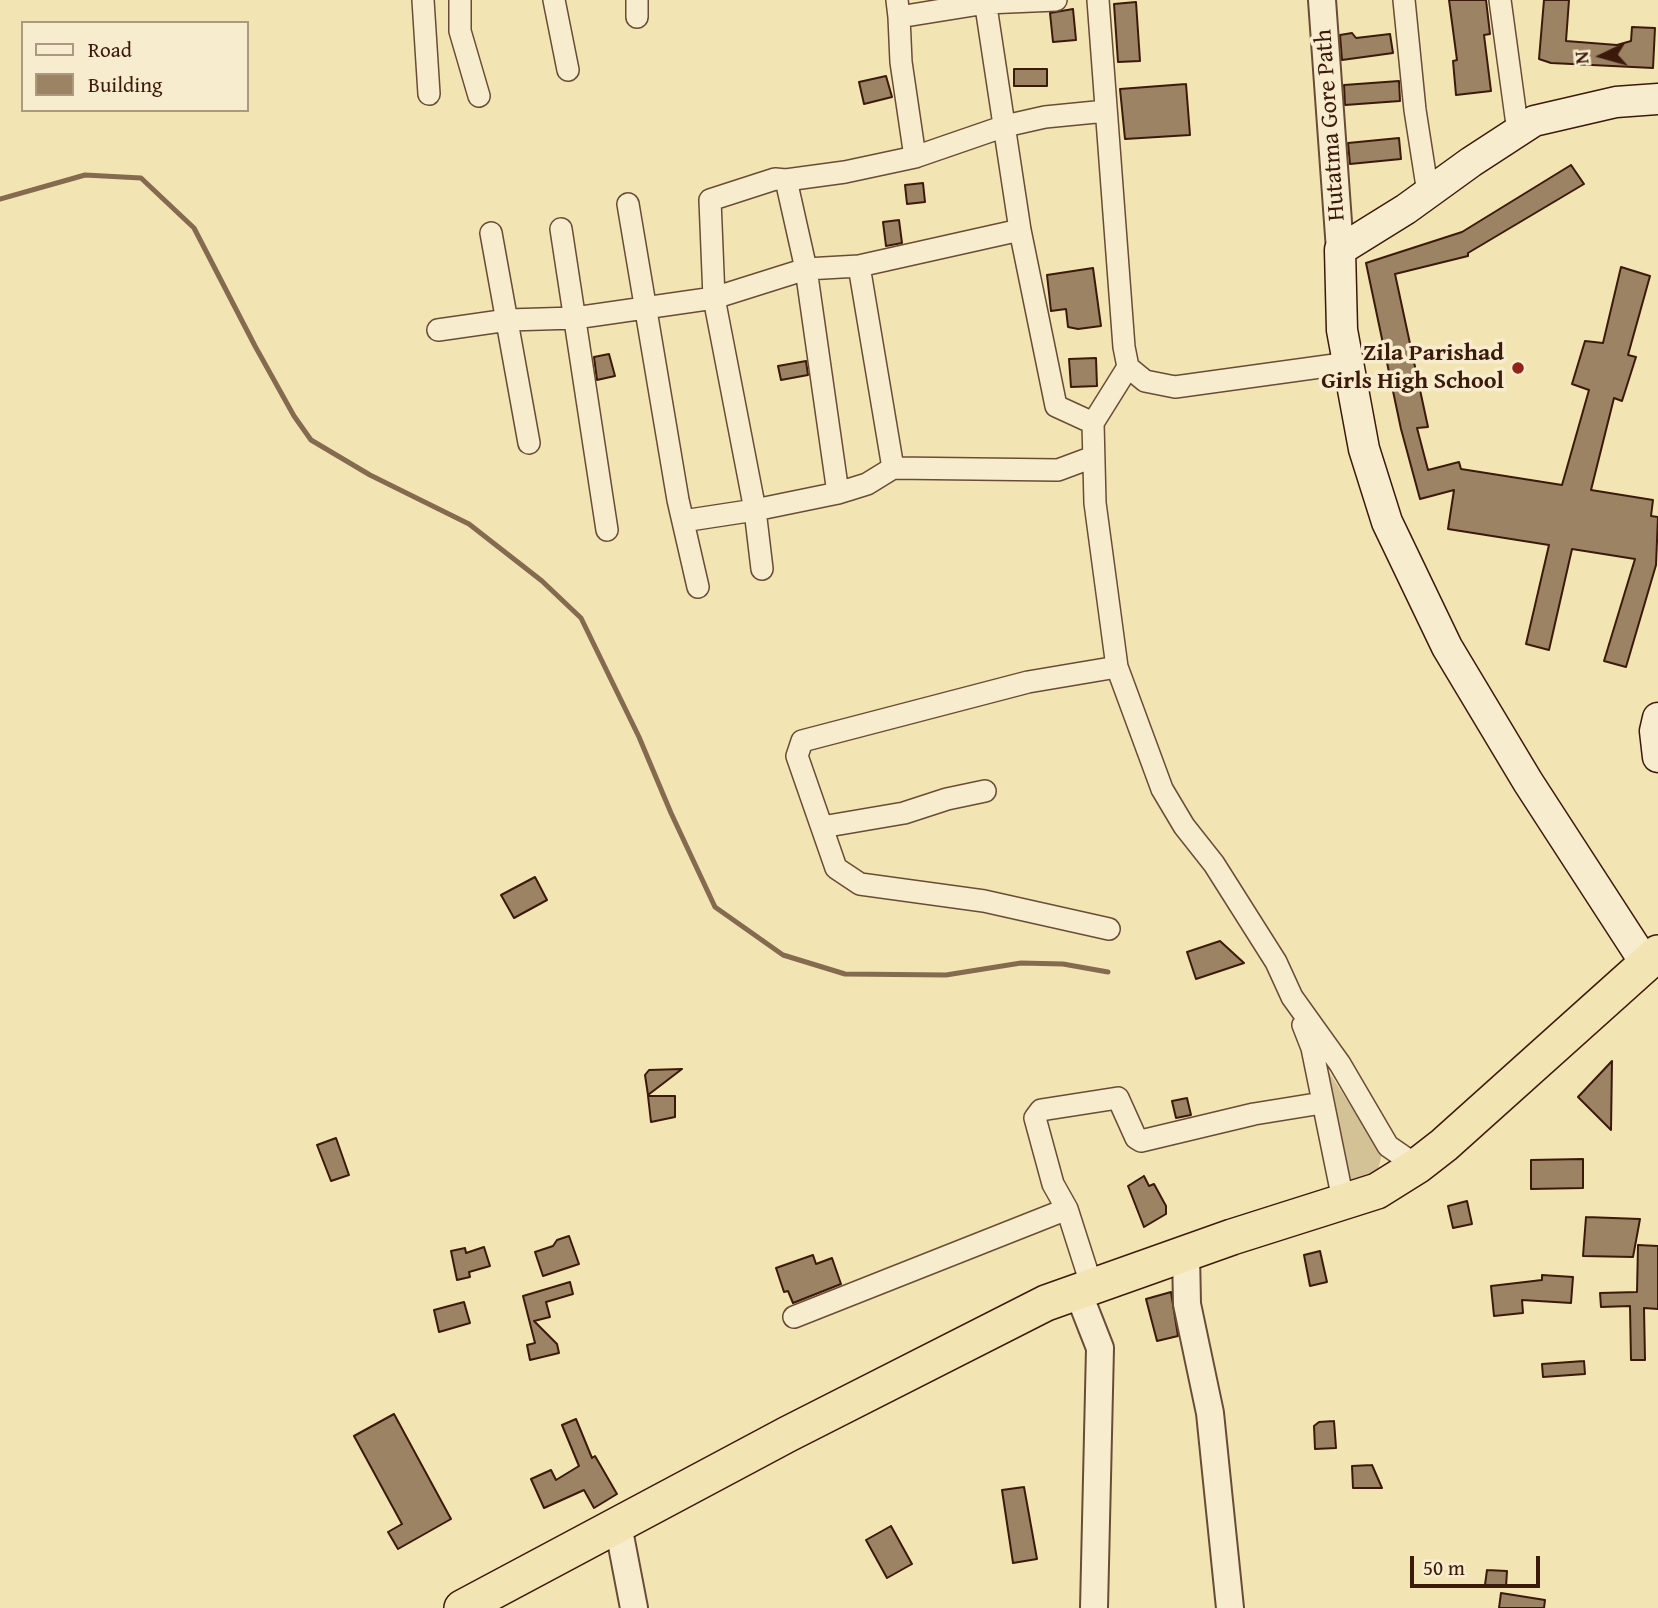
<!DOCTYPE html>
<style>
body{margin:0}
#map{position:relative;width:1658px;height:1608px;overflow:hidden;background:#f3e4b4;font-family:"Gentium Book Plus",serif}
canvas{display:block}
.legend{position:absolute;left:21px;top:21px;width:228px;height:91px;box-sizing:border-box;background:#f7edce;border:2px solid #ac9980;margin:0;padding:9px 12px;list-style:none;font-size:21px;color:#3b1a0c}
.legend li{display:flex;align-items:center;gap:14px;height:35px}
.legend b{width:35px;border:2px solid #ac9980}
.north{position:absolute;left:1567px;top:21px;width:70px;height:70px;-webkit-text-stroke:5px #f7edce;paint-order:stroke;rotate:265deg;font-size:19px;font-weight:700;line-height:28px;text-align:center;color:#3b1a0c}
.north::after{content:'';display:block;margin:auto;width:24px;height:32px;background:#3b1a0c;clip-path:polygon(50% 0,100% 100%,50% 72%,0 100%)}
.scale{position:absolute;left:1410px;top:1556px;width:130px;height:32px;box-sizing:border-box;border:4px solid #3b1a0c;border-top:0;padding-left:9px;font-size:21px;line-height:24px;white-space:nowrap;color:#3b1a0c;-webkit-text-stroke:5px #f7edce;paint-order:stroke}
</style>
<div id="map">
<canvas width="1658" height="1608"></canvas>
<ul class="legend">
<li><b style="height:9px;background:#f7edce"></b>Road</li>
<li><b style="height:19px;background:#9b8363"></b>Building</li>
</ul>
<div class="north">N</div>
<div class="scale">50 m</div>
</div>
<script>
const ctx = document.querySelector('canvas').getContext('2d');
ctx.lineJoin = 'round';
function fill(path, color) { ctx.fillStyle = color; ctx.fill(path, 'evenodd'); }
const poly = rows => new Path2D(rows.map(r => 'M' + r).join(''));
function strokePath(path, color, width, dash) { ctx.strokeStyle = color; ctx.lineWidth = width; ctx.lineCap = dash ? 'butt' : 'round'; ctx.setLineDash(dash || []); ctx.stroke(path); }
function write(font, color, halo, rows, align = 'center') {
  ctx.font = font + ' "Gentium Book Plus",serif'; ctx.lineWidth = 7; ctx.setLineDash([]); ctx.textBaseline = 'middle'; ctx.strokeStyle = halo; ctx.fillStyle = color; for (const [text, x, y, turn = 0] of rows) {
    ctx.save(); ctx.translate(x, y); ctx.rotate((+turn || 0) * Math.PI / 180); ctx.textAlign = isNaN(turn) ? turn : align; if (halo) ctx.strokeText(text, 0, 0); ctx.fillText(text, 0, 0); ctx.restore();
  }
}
const green = poly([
 [1321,1060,1382,1154,1378,1170,1369,1176,1350,1182,1340,1171]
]);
const stream = poly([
 [0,199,85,175,141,178,194,228,255,346,294,416,311,440,370,475,469,524,542,581,581,618,639,737,671,813,715,907,783,955,845,974,946,975,1021,963,1063,964,1108,972]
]);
const building = poly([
 [1449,0,1486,0,1490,34,1484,35,1491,91,1456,95,1453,61,1457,60,1449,0],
 [1544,0,1569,0,1566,41,1617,45,1631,41,1632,27,1655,28,1653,68,1551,63,1539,59,1544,0],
 [1136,2,1140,61,1118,62,1114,4,1136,2],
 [1073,9,1076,40,1053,42,1050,13,1073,9],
 [1352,33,1356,38,1390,34,1393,53,1342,60,1340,35,1352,33],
 [1014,69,1047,69,1047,86,1014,86,1014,69],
 [886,76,892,97,864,104,859,82,886,76],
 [1399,81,1400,101,1345,105,1344,85,1399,81],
 [1186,84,1190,135,1125,139,1120,89,1186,84],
 [1399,138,1401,159,1350,164,1348,143,1399,138],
 [1571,165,1584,184,1468,253,1468,256,1395,274,1428,427,1417,428,1428,470,1459,462,1461,469,1562,485,1589,390,1572,384,1585,341,1603,343,1621,267,1650,276,1628,355,1636,357,1622,401,1614,398,1591,490,1653,500,1651,516,1658,517,1656,565,1626,667,1604,661,1635,559,1572,549,1549,650,1526,644,1549,545,1448,529,1454,490,1420,499,1401,429,1366,263,1462,232,1571,165],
 [923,183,925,202,907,204,905,185,923,183],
 [899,220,902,243,886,246,883,222,899,220],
 [1093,268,1101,326,1078,329,1068,327,1066,309,1051,311,1047,275,1093,268],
 [609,354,615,376,597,380,594,357,609,354],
 [1096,358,1097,386,1071,387,1069,359,1096,358],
 [806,361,808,375,781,380,778,366,806,361],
 [535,877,547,900,514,918,501,895,535,877],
 [1220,941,1244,963,1196,979,1187,952,1220,941],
 [1612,1061,1611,1130,1578,1097,1612,1061],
 [682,1069,648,1095,645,1075,649,1070,682,1069],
 [648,1096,675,1096,675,1117,651,1122,648,1096],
 [1187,1098,1191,1115,1176,1118,1172,1101,1187,1098],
 [336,1138,349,1175,331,1181,317,1145,336,1138],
 [1583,1159,1583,1188,1531,1189,1531,1160,1583,1159],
 [1144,1176,1149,1186,1154,1184,1166,1206,1166,1214,1144,1227,1128,1186,1144,1176],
 [1467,1201,1472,1224,1453,1228,1448,1206,1467,1201],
 [1586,1217,1640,1219,1633,1257,1583,1256,1586,1217],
 [569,1236,579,1264,543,1276,535,1252,553,1246,557,1240,569,1236],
 [1638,1245,1658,1246,1658,1309,1644,1308,1645,1360,1631,1360,1630,1306,1601,1307,1600,1293,1637,1292,1638,1245],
 [484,1247,490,1266,469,1272,470,1277,457,1280,451,1251,465,1248,466,1253,484,1247],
 [1320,1251,1327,1282,1310,1286,1304,1255,1320,1251],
 [813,1255,816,1264,832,1258,841,1284,793,1303,788,1291,784,1292,776,1268,813,1255],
 [1542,1275,1573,1277,1571,1303,1522,1300,1523,1313,1494,1316,1491,1286,1542,1280,1542,1275],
 [570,1282,573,1294,546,1302,550,1317,534,1321,557,1344,559,1353,530,1360,527,1345,535,1343,523,1296,570,1282],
 [1171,1292,1178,1336,1157,1341,1146,1299,1171,1292],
 [464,1302,470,1323,439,1332,434,1310,464,1302],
 [1584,1361,1585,1374,1543,1377,1542,1364,1584,1361],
 [394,1414,451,1519,398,1549,388,1532,402,1524,354,1436,394,1414],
 [576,1419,592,1458,595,1456,617,1494,594,1508,584,1490,544,1508,531,1479,551,1470,556,1480,579,1466,562,1425,576,1419],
 [1334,1421,1336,1448,1315,1449,1314,1426,1319,1422,1334,1421],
 [1372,1465,1382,1488,1353,1488,1352,1466,1372,1465],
 [1024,1487,1037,1559,1013,1563,1002,1490,1024,1487],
 [891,1526,912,1564,887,1578,866,1540,891,1526],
 [1487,1570,1507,1571,1506,1587,1485,1585,1487,1570],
 [1501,1593,1545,1600,1544,1608,1499,1608,1501,1593]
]);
const minor = poly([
 [423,0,429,94],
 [460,0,460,31,479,96],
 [554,0,568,70],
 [637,0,637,17],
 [897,0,899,17,986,3,1056,0],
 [985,0,1020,230,1056,406,1093,423],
 [1098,0,1124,347,1128,367,1145,381,1175,387,1349,363],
 [1404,0,1415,110,1428,193],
 [1500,0,1518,132],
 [899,17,901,62,915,157],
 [786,180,806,269,838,493],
 [628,204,678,500,698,587],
 [561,229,607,530],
 [491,233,529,443],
 [859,266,893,468,1058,470,1093,457],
 [438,330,508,320,575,318,714,298,806,269,859,266,1020,230],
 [1128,367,1093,423,1095,503,1117,667,1162,789,1184,826,1214,864,1276,962,1292,997,1340,1064,1388,1146,1417,1166],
 [683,521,755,510,838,493,867,484,893,468],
 [762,569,755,510,714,298,710,200,775,179,786,180,845,172,915,157,1005,126,1045,117,1106,111],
 [822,827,904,813,947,799,985,791],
 [1109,929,984,901,860,884,836,868,797,756,802,741,1028,682,1117,667],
 [1303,1025,1312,1048,1343,1200],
 [1092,1287,1067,1209,1053,1184,1035,1118,1041,1110,1118,1098,1136,1138,1141,1141,1254,1114,1322,1103],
 [794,1317,1067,1209]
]);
const tertiary = poly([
 [1322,0,1340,250],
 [1186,1253,1187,1304,1210,1413,1230,1608],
 [1078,1292,1100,1348,1094,1608],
 [618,1525,634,1608]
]);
const secondary = poly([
 [1658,718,1655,731,1658,757],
 [1646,964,1528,782,1447,647,1387,522,1364,449,1342,330,1340,250,1406,209,1471,162,1534,121,1616,102,1658,99]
]);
const trunk = poly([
 [462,1608,788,1434,1046,1303,1232,1237,1377,1191,1417,1166,1444,1145,1658,953]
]);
const markers = [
 [1518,368,7,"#8f2418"]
];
const streetNames = [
 ["Hutatma Gore Path",1331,125,-94]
];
const poiNames = [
 ["Zila Parishad",1504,354],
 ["Girls High School",1504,382]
];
fill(green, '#d4c297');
strokePath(stream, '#846a4f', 5);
fill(building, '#9b8363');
strokePath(building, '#3b1a0c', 2);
strokePath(minor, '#694c36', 24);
strokePath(tertiary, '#694c36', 30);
strokePath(secondary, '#3b1a0c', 33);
strokePath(trunk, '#3b1a0c', 38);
strokePath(minor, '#f7edce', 21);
strokePath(tertiary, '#f7edce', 26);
strokePath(secondary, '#f7edce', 30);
strokePath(trunk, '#f3e4b4', 35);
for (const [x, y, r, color] of markers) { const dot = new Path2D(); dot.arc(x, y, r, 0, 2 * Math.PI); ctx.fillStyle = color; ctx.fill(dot); strokePath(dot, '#f7edce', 2.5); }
write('24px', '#3b1a0c', '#f7edce', streetNames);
write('bold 24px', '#3b1a0c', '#f7edce', poiNames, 'right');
</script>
